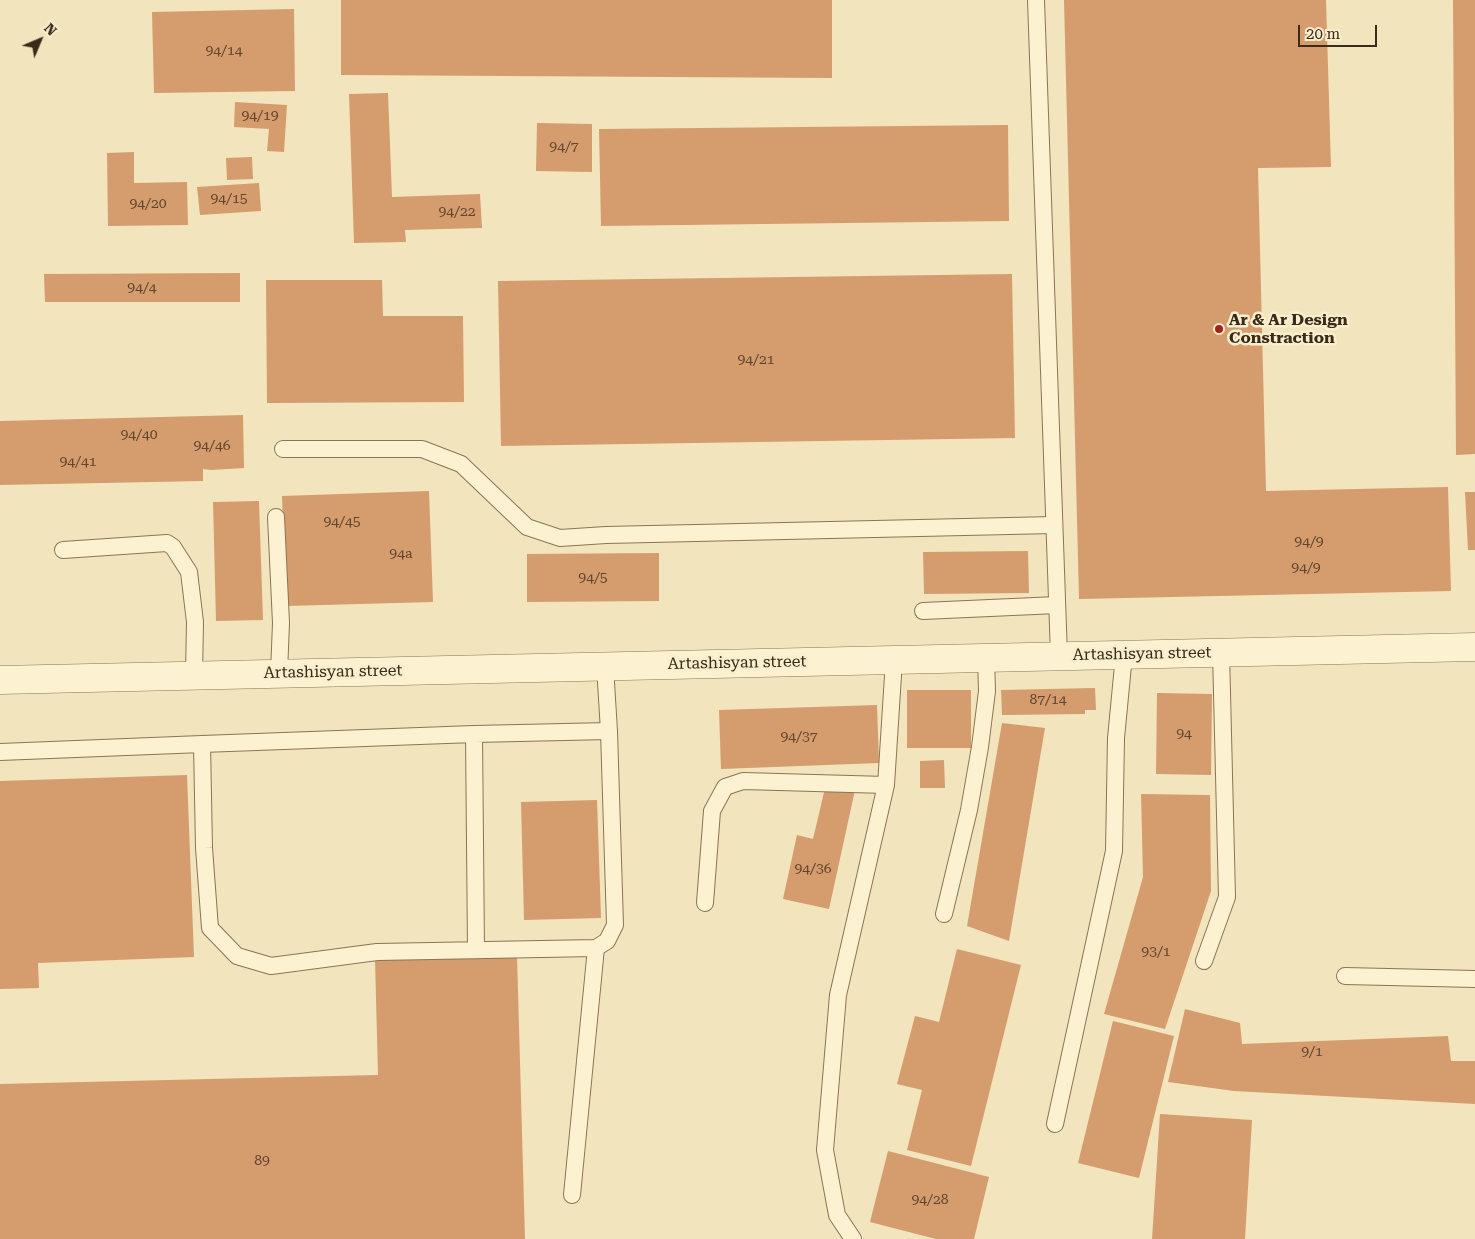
<!DOCTYPE html>
<style>
body{margin:0}
#map{position:relative;width:1475px;height:1239px;overflow:hidden;background:#f2e4bc;font-family:"Roboto Serif",serif}
canvas{display:block}
.north{position:absolute;left:15px;top:15px;width:50px;height:50px;-webkit-text-stroke:4px #f9eecd;paint-order:stroke;rotate:45deg;font-size:14px;font-weight:700;line-height:20px;text-align:center;color:#392a1a}
.north::after{content:'';display:block;margin:auto;width:18px;height:22px;background:#392a1a;clip-path:polygon(50% 0,100% 100%,50% 72%,0 100%)}
.scale{position:absolute;left:1298px;top:25px;width:79px;height:22px;box-sizing:border-box;border:2px solid #392a1a;border-top:0;padding-left:6px;font-size:15px;line-height:18px;white-space:nowrap;color:#392a1a;-webkit-text-stroke:4px #f9eecd;paint-order:stroke}
</style>
<div id="map">
<canvas width="1475" height="1239"></canvas>
<div class="north">N</div>
<div class="scale">20 m</div>
</div>
<script>
const ctx = document.querySelector('canvas').getContext('2d');
ctx.lineJoin = 'round';
function fill(path, color) { ctx.fillStyle = color; ctx.fill(path, 'evenodd'); }
const poly = rows => new Path2D(rows.map(r => 'M' + r).join(''));
function strokePath(path, color, width, dash) { ctx.strokeStyle = color; ctx.lineWidth = width; ctx.lineCap = dash ? 'butt' : 'round'; ctx.setLineDash(dash || []); ctx.stroke(path); }
function write(font, color, halo, rows, align = 'center') {
  ctx.font = font + ' "Roboto Serif",serif'; ctx.lineWidth = 5; ctx.setLineDash([]); ctx.textBaseline = 'middle'; ctx.strokeStyle = halo; ctx.fillStyle = color; for (const [text, x, y, turn = 0] of rows) {
    ctx.save(); ctx.translate(x, y); ctx.rotate((+turn || 0) * Math.PI / 180); ctx.textAlign = isNaN(turn) ? turn : align; if (halo) ctx.strokeText(text, 0, 0); ctx.fillText(text, 0, 0); ctx.restore();
  }
}
const building = poly([
 [341,0,832,0,832,78,341,75],
 [1064,0,1326,0,1331,167,1258,168,1266,491,1448,487,1451,591,1079,599],
 [1453,0,1475,0,1475,454,1456,455],
 [294,9,295,91,154,93,152,12],
 [388,93,392,197,480,194,482,228,405,230,406,242,354,243,349,94],
 [235,102,287,105,284,152,267,151,269,129,234,127],
 [537,123,592,124,592,172,536,171],
 [1008,125,1009,221,601,226,599,129],
 [134,152,134,183,187,182,188,225,108,226,107,153],
 [252,157,253,179,227,180,226,158],
 [259,183,261,211,200,215,197,187],
 [240,273,240,302,45,302,44,274],
 [1012,274,1015,438,501,446,498,281],
 [266,280,382,280,383,316,463,316,464,402,267,403],
 [243,415,244,468,211,470,203,469,203,481,0,485,0,421],
 [429,491,433,602,286,606,282,496],
 [1465,492,1475,492,1475,550,1468,550],
 [259,501,263,620,216,621,213,502],
 [1028,551,1029,593,924,594,923,552],
 [659,553,659,601,527,602,527,554],
 [1095,688,1096,710,1085,710,1085,714,1002,715,1001,690],
 [907,690,971,690,971,748,907,748],
 [1157,693,1212,694,1211,775,1156,774],
 [877,705,879,763,721,769,719,710],
 [1002,723,1045,728,1009,941,967,926],
 [944,760,945,788,920,788,920,761],
 [187,775,194,957,38,963,39,988,0,989,0,781],
 [826,784,855,790,829,909,783,899,797,835,813,839],
 [1141,794,1210,795,1211,891,1165,1029,1104,1014,1143,877],
 [597,800,601,918,524,920,521,802],
 [957,949,1021,965,971,1166,907,1150,922,1090,897,1084,915,1016,939,1022],
 [517,956,525,1239,0,1239,0,1084,378,1075,375,959],
 [1185,1009,1240,1023,1242,1044,1448,1036,1451,1061,1475,1061,1475,1104,1234,1091,1168,1082],
 [1113,1021,1174,1036,1139,1178,1078,1163],
 [1160,1114,1252,1120,1245,1239,1152,1239],
 [888,1151,989,1177,974,1239,936,1239,870,1222]
]);
const lane = poly([
 [1036,0,1059,656],
 [283,449,422,449,461,464,527,527,560,538,606,535,1054,525],
 [276,517,281,623,279,673],
 [63,550,167,543,173,547,189,572,195,622,194,675],
 [923,611,1057,605],
 [474,734,609,731],
 [202,744,474,734,476,950],
 [0,752,202,744,204,848,210,928,237,956,271,966,377,952,596,948,607,941,615,925,609,731,605,666],
 [705,903,712,811,725,787,743,781,886,785],
 [944,914,969,810,980,747,987,691,986,658],
 [1204,961,1227,897,1221,652],
 [1345,976,1475,979],
 [1055,1124,1114,851,1116,738,1124,655],
 [572,1195,596,948],
 [853,1239,837,1215,825,1150,838,995,886,785,894,660]
]);
const street = poly([
 [0,680,1475,647]
]);
const markers = [
 [1219,329,5,"#a2211d"]
];
const numberNames = [
 ["94/14",224,51],
 ["94/19",260,116],
 ["94/7",564,147],
 ["94/15",229,199],
 ["94/20",148,204],
 ["94/22",457,212],
 ["94/4",142,288],
 ["94/21",756,360],
 ["94/40",139,435],
 ["94/46",212,446],
 ["94/41",78,462],
 ["94/45",342,522],
 ["94/9",1309,542],
 ["94a",401,554],
 ["94/9",1306,568],
 ["94/5",593,578],
 ["87/14",1048,700],
 ["94",1184,734],
 ["94/37",799,737],
 ["94/36",813,869],
 ["93/1",1156,952],
 ["9/1",1312,1052],
 ["89",262,1161],
 ["94/28",930,1200]
];
const poiNames = [
 ["Ar & Ar Design",1229,320],
 ["Constraction",1229,338]
];
const streetNames = [
 ["Artashisyan street",1142,654,-1],
 ["Artashisyan street",737,663,-1],
 ["Artashisyan street",333,672,-1]
];
fill(building, '#d59c6e');
strokePath(lane, '#8c7454', 18);
strokePath(street, '#8c7454', 29);
strokePath(lane, '#fcf1d0', 16);
strokePath(street, '#fcf1d0', 28);
for (const [x, y, r, color] of markers) { const dot = new Path2D(); dot.arc(x, y, r, 0, 2 * Math.PI); ctx.fillStyle = color; ctx.fill(dot); strokePath(dot, '#f9eecd', 2); }
write('14px', '#60462f', null, numberNames);
write('bold 16px', '#392a1a', '#f9eecd', poiNames, 'left');
write('16px', '#392a1a', '#f9eecd', streetNames);
</script>
